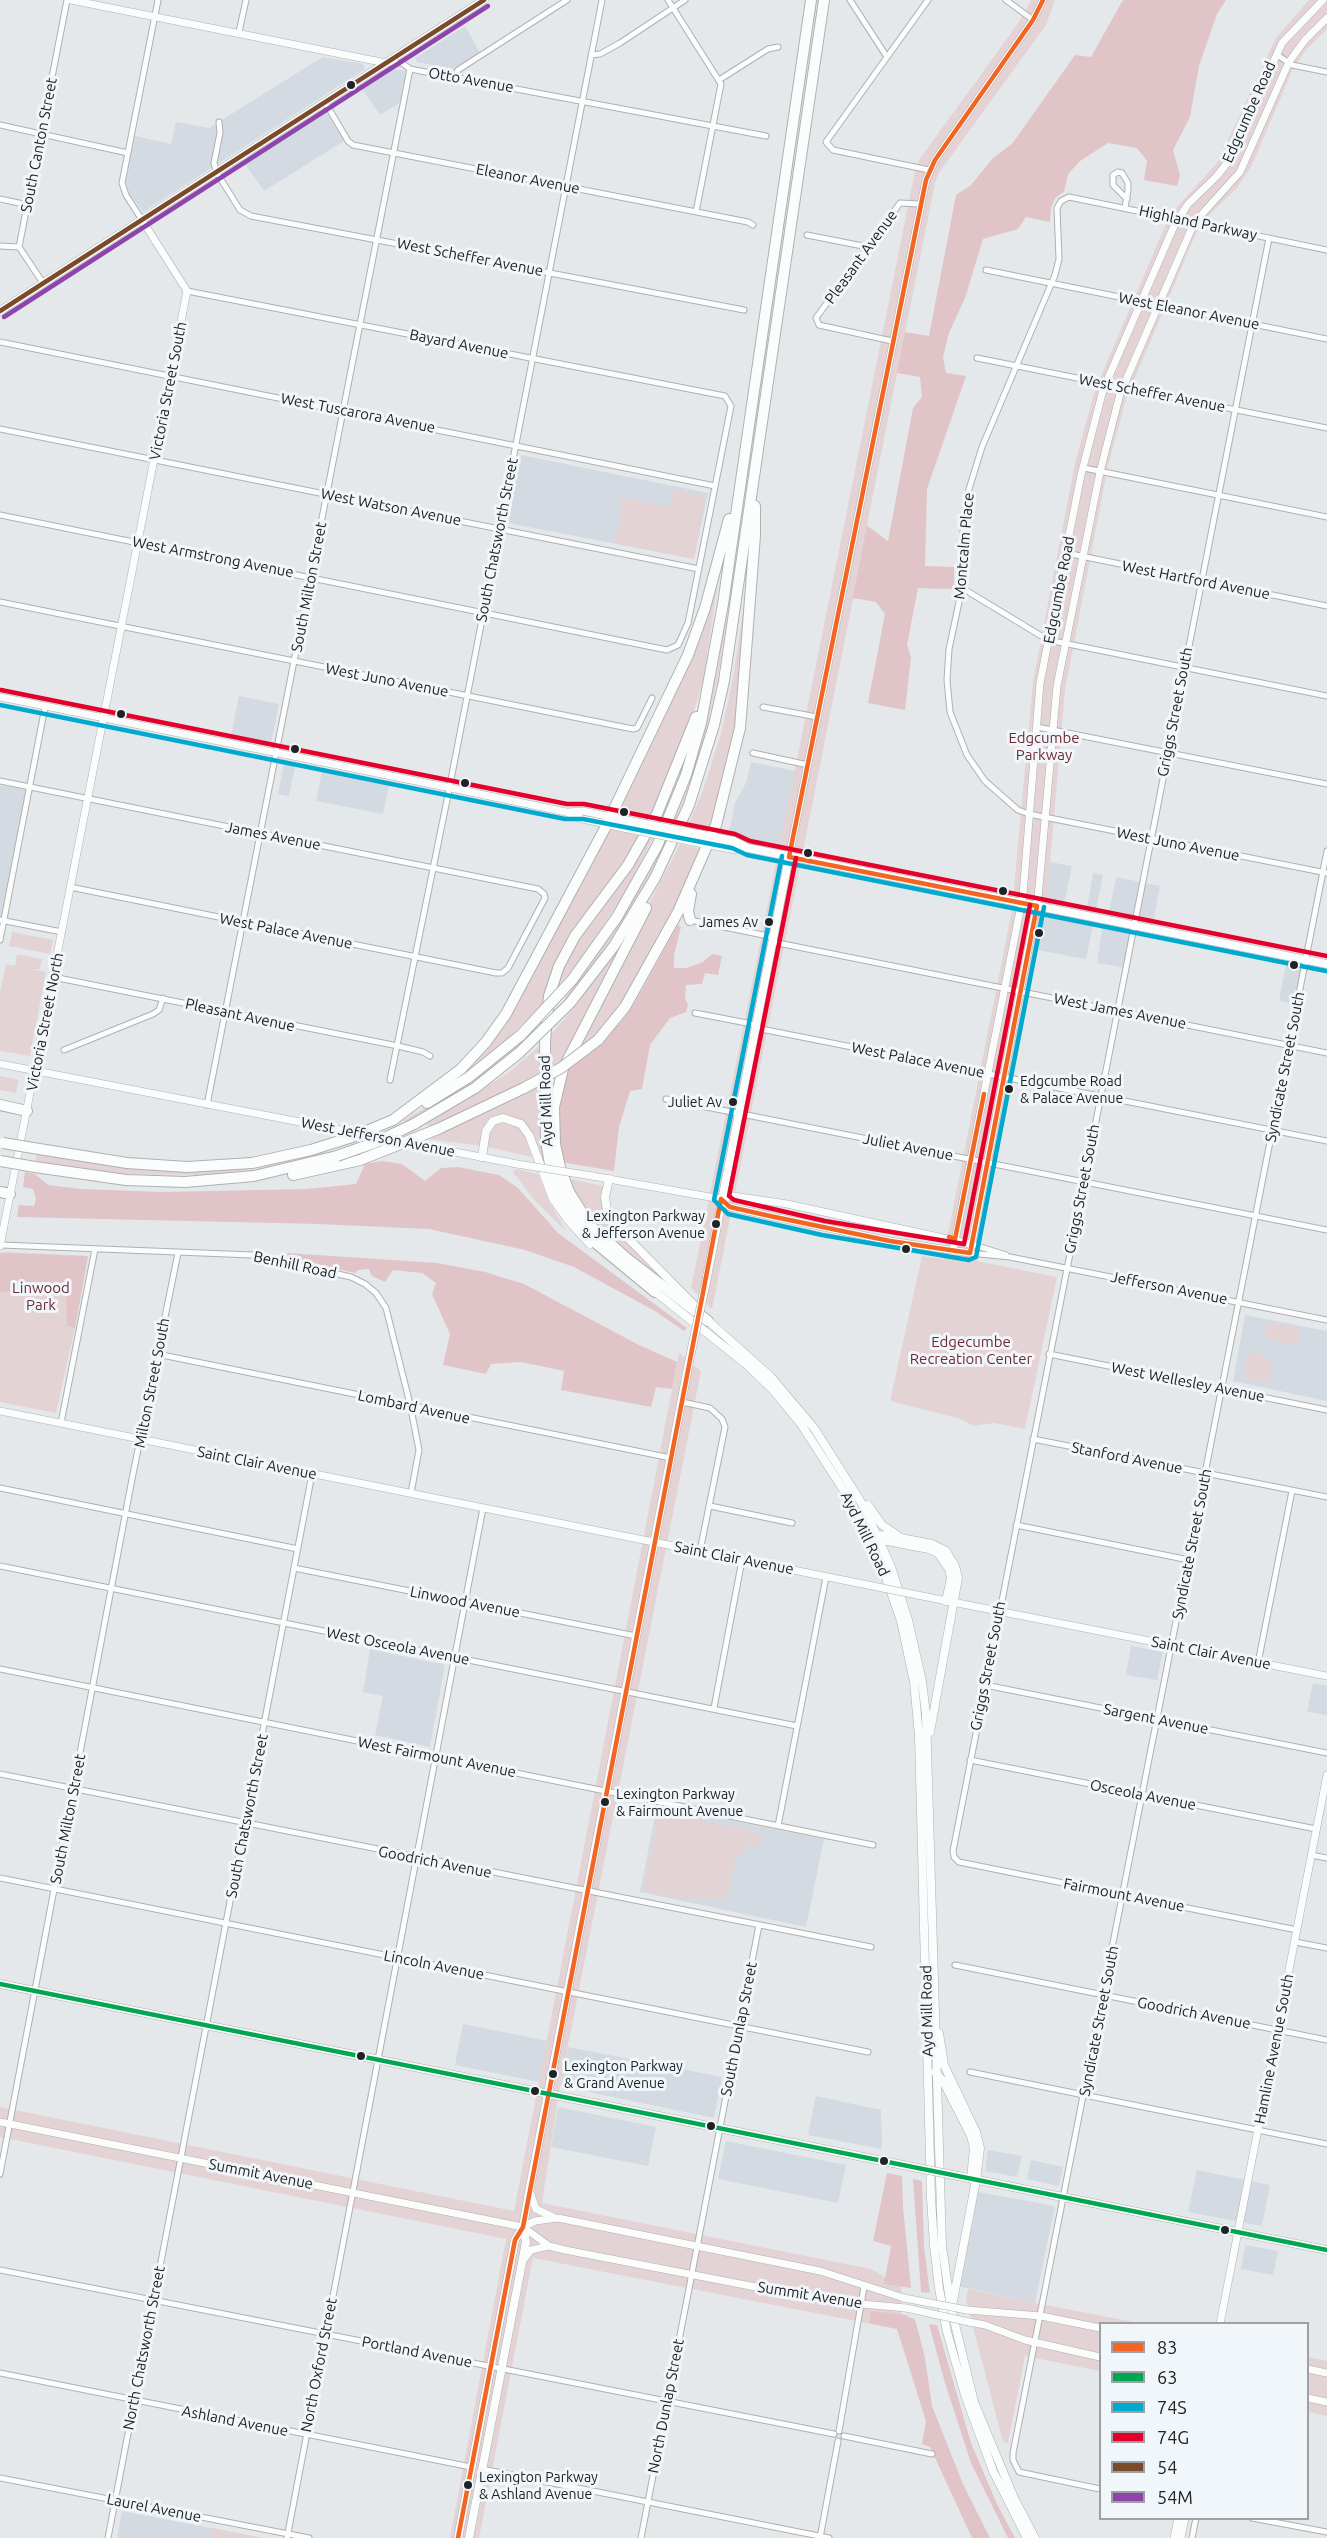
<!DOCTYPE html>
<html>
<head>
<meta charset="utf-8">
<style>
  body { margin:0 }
  #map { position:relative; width:1327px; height:2538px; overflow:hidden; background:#e5e8eb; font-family:Ubuntu,sans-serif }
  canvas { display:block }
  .legend { position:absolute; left:1099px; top:2322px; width:210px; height:198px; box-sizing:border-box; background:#f0f6fa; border:2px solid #9da1a4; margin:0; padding:8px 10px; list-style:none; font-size:18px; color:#202223 }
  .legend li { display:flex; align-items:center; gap:12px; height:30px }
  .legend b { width:30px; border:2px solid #9da1a4 }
</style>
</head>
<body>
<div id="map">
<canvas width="1327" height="2538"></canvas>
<ul class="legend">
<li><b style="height:8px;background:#f26522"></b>83</li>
<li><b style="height:8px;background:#00a651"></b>63</li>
<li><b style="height:8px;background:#00a9ce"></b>74S</li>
<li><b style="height:8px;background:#e4002b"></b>74G</li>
<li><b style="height:8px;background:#7a4b2a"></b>54</li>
<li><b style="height:8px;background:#8e44ad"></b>54M</li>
</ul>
</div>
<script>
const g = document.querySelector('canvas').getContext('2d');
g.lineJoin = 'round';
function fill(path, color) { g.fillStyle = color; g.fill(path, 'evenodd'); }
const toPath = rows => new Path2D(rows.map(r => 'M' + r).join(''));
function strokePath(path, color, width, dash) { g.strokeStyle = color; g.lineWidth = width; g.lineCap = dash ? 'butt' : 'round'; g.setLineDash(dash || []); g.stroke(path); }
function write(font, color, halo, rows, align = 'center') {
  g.font = font + ' Ubuntu,sans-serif'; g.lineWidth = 6; g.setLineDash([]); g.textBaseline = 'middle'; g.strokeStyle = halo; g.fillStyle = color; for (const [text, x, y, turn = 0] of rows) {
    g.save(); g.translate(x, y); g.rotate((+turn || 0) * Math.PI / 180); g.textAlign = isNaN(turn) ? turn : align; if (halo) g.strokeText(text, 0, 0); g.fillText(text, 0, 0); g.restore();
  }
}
const built = toPath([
  [465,26,480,53,454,69,417,62,415,58],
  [323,57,363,64,365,69,143,212,127,190,126,180,135,136,171,144,176,122,209,128],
  [391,69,406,71,401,102,380,115,361,88],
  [325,110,344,141,264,191,244,163],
  [521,455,708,493,694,559,508,523],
  [239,696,279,704,271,744,231,736],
  [751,762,796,771,779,854,727,845,735,803,746,783],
  [284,764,295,766,289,796,278,794],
  [322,771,389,785,383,814,316,801],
  [0,785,26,790,2,917,0,916],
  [1050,862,1072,866,1063,909,1086,914,1093,873,1103,875,1086,959,1037,950,1047,897],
  [1116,877,1160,886,1152,928,1134,925,1125,968,1097,963,1104,917,1108,917],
  [1288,955,1307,958,1297,1004,1279,1001],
  [1245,1315,1327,1331,1327,1401,1233,1381],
  [1131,1646,1163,1652,1157,1680,1126,1675],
  [370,1649,445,1665,430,1747,375,1735,383,1696,363,1692],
  [1313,1683,1327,1686,1327,1715,1307,1712],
  [657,1806,824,1839,806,1927,640,1892],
  [463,2024,548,2041,540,2082,455,2065],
  [568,2047,722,2077,714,2118,560,2086],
  [816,2096,881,2110,882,2149,808,2135],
  [558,2107,656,2127,648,2166,551,2147],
  [726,2141,846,2165,838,2203,718,2179],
  [988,2150,1022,2156,1017,2177,985,2171],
  [1031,2160,1063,2167,1059,2186,1027,2179],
  [1197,2170,1270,2185,1262,2226,1188,2212],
  [978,2192,1055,2206,1035,2303,958,2286],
  [1245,2245,1278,2251,1273,2275,1241,2269],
  [122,2511,263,2538,117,2538]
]);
const green = toPath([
  [815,0,817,0,719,671,705,736,689,786,674,824,672,824,687,786,702,736,717,671],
  [1031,0,1055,0,1046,25,938,174,935,183,867,525,919,566,954,567,954,589,914,588,853,599,712,1309,691,1288,914,176,919,160,1019,22],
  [1309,0,1327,0,1327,29,1307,49,1293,69,1251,167,1237,188,1208,216,1197,231,1126,399,1108,466,1065,690,1047,897,977,1261,1057,1277,1025,1429,994,1423,973,1426,961,1419,890,1401,922,1256,943,1259,1012,910,1033,682,1075,463,1095,390,1166,224,1175,209,1217,163,1276,38],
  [673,489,705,496,694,559,614,543,623,506,620,505,622,497,670,507],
  [716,581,718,581,703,682,684,743,651,819,618,813],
  [745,598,740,712,720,802,708,831,687,827,702,793,721,734,733,678],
  [609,829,641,836,578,928,546,1001,506,1040,466,1071],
  [647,837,653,838,625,892,583,956,551,995,559,970],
  [664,840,666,841,650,875,623,921,594,964,565,1000,565,996,621,920],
  [680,844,700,849,677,906,621,1005,598,1033,569,1057],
  [635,925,564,1061,546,1071,547,1039,577,1004],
  [12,932,53,940,50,954,9,946],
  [17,954,42,959,40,969,32,969,46,972,30,1056,0,1051,0,992,6,964,15,966],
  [526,1036,526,1040,505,1058,458,1093,419,1116,406,1122,402,1121,470,1081],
  [542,1044,542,1073,435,1127,425,1125,508,1073],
  [0,1076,19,1080,16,1093,0,1090],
  [542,1083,546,1159,538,1158,521,1122,506,1115,495,1115,487,1121,482,1130,482,1146,428,1139],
  [499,1121,519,1128,526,1138,532,1157,488,1147,490,1128],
  [322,1152,327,1153,269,1167,207,1175,126,1174,35,1161,37,1153,134,1168,207,1171,268,1165],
  [515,1169,538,1174,549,1202,567,1232,535,1201,513,1172],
  [566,1178,603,1186,604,1212,610,1224,682,1295,598,1230],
  [7,1252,88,1256,75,1328,56,1413,0,1402,0,1253],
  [1268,1322,1300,1328,1298,1342,1293,1344,1265,1338],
  [1248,1352,1261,1355,1269,1360,1272,1369,1270,1383,1243,1376],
  [679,1353,701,1371,560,2086,542,2203,871,2269,901,2286,901,2318,897,2329,533,2258,479,2538,450,2538,506,2239,0,2137,0,2107,514,2211],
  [659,1812,747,1830,745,1843,747,1832,763,1835,760,1847,745,1843,742,1855,735,1859,726,1901,697,1896,690,1900,643,1891],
  [968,2289,1035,2303,1139,2323,1100,2324,1100,2371,1025,2356,1008,2443,1003,2442,966,2300],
  [1308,2357,1327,2361,1327,2416,1308,2412],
  [213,2528,263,2538,211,2538]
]);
const forest = toPath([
  [1123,0,1226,0,1217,14,1199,66,1190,117,1173,150,1180,175,1177,186,1144,180,1147,161,1137,148,1108,143,1080,161,1068,174,1064,192,1056,197,1051,207,1050,222,1026,217,1018,229,983,239,965,298,949,333,943,357,946,373,966,376,927,489,925,566,954,567,954,589,918,588,907,645,911,657,905,710,868,703,885,614,876,602,853,598,867,526,888,541,913,408,922,397,920,377,897,373,905,332,929,336,956,195,971,185,993,158,1012,144,1075,55,1091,57],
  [678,925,681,927,674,955,674,968,687,968,703,962,712,954,722,956,718,975,705,973,702,984,686,985,685,998,688,1005,686,1012,670,1018,650,1045,642,1089,630,1091,619,1127,614,1171,561,1162,558,1115,567,1070,607,1037,621,1022,634,1004],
  [382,1161,402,1164,425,1181,441,1168,458,1167,499,1175,518,1188,558,1233,687,1328,684,1331,655,1311,574,1267,525,1250,429,1229,318,1224,17,1217,19,1205,34,1206,36,1199,33,1189,23,1187,25,1172,35,1174,48,1185,81,1189,162,1192,307,1189,356,1184,365,1164],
  [0,1253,88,1256,75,1328,67,1326,66,1292,63,1289,0,1292],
  [287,1253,437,1263,485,1272,524,1284,639,1345,677,1362,672,1389,656,1387,651,1407,561,1390,564,1371,521,1362,491,1364,486,1374,443,1365,450,1334,432,1294,436,1283,422,1273,393,1270,385,1282,372,1276,369,1269,358,1270,355,1273,288,1257],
  [887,2173,902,2176,903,2206,911,2288,884,2284,891,2246,873,2241],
  [913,2179,922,2181,924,2247,930,2293,921,2292],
  [871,2311,907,2315,908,2317,915,2319,925,2358,932,2406,963,2484,990,2538,972,2538,930,2447,922,2444,926,2421,897,2329,869,2323],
  [929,2324,937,2325,971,2443,997,2504,1015,2538,1008,2538,971,2463,945,2383]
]);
const minor = toPath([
  [668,0,721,84,696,212],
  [850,0,887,57],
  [928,0,826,142,833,150,929,170],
  [1006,0,1033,20],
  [239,32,246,0],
  [1276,54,1292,65,1327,72],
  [591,55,600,54,620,43,685,0],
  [388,63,402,63,410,69,766,136],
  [454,77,458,70,567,0],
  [719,80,768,49,778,47],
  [325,102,348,141,353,145,748,222,753,225],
  [219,122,220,133,214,163,217,173,240,210,251,216,744,310],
  [0,125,128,153],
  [0,199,28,205],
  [1125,208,1128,190,1128,183,1122,173,1118,172,1113,175,1113,185,1127,199],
  [142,220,126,195,122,183,158,0],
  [807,235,868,247],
  [1269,238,953,1851,954,1857,959,1862,1297,1930],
  [0,246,19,247],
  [1327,250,1069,197,1061,201,1057,208,1059,259,1055,275,982,447,969,489,963,531,962,588,949,649,947,680,950,712,967,755,985,781,1018,810,1029,814,1327,873],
  [986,270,1327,339],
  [43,283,19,247,67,0],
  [892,341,819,325,816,318,900,203,920,204],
  [0,342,715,486],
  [977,358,1327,428],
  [0,429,699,569],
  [1084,468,1327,517],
  [0,515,667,650,678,645,688,623,731,406,725,396,187,291],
  [1066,553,1327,606],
  [962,588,1048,640,1327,696],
  [0,602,633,729,637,728,652,698],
  [763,707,817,717],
  [1037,727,1327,784],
  [753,753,808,765],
  [0,781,538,889,544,894,545,898,508,968,502,973,496,973,70,887],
  [0,920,62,932],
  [690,920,773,937],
  [0,940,45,707],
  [773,942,1327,1053],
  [53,977,398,1046,423,1052,430,1056],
  [695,1013,757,1025],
  [756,1028,1327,1141],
  [64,1050,153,1014,159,1010,163,998],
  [390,1080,448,795,602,0],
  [666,1099,1327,1230],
  [207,1105,410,69],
  [971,1244,1006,1255],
  [1,1245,252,1255,351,1277,365,1284,376,1293,386,1308,410,1404,419,1450,411,1493],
  [970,1253,1010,1257,1327,1320],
  [157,1354,671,1458],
  [1049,1354,1327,1410],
  [682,1402,710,1408,722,1419,725,1427,700,1551],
  [61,1423,95,1249],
  [1033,1439,1327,1497],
  [0,1488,298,1549],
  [710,1506,792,1523],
  [1016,1525,1189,1560],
  [0,1566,797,1726],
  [294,1568,636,1636],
  [1258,1663,1292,1491],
  [0,1669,873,1845],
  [985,1685,1327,1753],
  [714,1708,742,1560],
  [970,1760,1316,1829],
  [0,1774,871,1947],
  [778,1826,826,1577],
  [1311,1855,1327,1858],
  [0,1878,868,2052],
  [1295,1942,1327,1948],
  [955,1965,1327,2040],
  [970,2072,1327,2144],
  [0,2174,132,1479,178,1253],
  [0,2270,834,2434],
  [0,2373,471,2467],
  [839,2431,864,2287],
  [844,2436,932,2454],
  [482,2469,829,2538],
  [0,2478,309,2538],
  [1100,2489,1019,2472,1013,2460,1013,2453,1327,851],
  [1252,2518,1327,2532],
  [108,2538,312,1474],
  [287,2538,483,1508],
  [641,2538,759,1925],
  [820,2538,838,2441],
  [1192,2538,1196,2518]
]);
const tertiary = toPath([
  [71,0,386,63],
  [0,697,456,789,566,812,582,819,607,824],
  [568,812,583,811,611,817],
  [789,857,926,180,935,160,1033,20,1043,0],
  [0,1064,517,1164],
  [592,1176,721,1199,733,1196,787,1204,971,1244],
  [721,1199,730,1207,770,1216,890,1241,970,1253,1038,898,1057,686,1100,472,1120,394,1194,223,1240,172,1289,62,1305,40,1327,18],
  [0,1246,187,291,142,220],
  [953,1251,1023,895,1040,683,1081,475,1103,390,1174,226,1188,204,1217,176,1228,162,1282,43,1323,0],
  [0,1411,848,1581],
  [917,1595,1327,1676],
  [0,2122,523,2227,549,2246,565,2250,828,2301,906,2308],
  [530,2192,536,2209,553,2217],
  [523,2227,535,2221,558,2218,820,2271,904,2298],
  [524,2259,531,2250,549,2246],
  [967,2310,1041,2316,1100,2328],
  [969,2322,985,2325,1025,2340,1100,2357],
  [1220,2324,1327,1775],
  [1308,2369,1327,2373],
  [1308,2398,1327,2402],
  [1174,2538,1178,2518],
  [1181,2538,1185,2518]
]);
const secondary = toPath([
  [0,311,484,0],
  [611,817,629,821],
  [607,824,626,828],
  [698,834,734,841,748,848,1327,964],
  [696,842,733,849,747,848],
  [482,1157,486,1131,493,1121,503,1118,521,1124,529,1135,553,1199,568,1220,590,1244],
  [609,1179,605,1197,607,1211,615,1225,698,1309],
  [707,1277,789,857],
  [653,1290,746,1364,772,1389,801,1424,850,1500,883,1569,901,1621,914,1682,919,1736,931,2197,934,2246,939,2288,947,2332,965,2395,993,2471,1027,2538],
  [705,1318,771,1377,814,1428,864,1507,891,1567,908,1620,922,1681,926,1715,942,2246,951,2308,974,2402,1014,2498,1035,2538],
  [868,1505,882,1525,897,1535],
  [874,1536,885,1535,932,1544,946,1551,955,1566,958,1578,930,1732],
  [877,1539,929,1549,938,1553,949,1569,951,1578,946,1601],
  [0,1984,888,2162],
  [939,2033,944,2065,976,2132,980,2148,976,2180,953,2301],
  [935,2072,943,2081,971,2136,974,2148,971,2179],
  [958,2176,1327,2250],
  [458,2538,515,2240,523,2227,529,2192,689,1362],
  [469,2538,526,2242,523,2227]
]);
const motorway = toPath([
  [646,908,563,1069,554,1107,555,1144,560,1167,569,1192,590,1225,625,1257,708,1321],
  [690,920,688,911,691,894],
  [572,980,617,917,657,846,686,775,701,723,723,604,811,0],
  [570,1003,614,946,655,878,689,805,714,725,724,681,824,0],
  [598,1040,625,1007,678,912,716,825,740,728,755,535,755,506],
  [427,1103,469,1077,521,1035],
  [0,1105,27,1111],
  [393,1120,461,1069,486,1042,506,1014,604,830,688,655,705,608,729,519],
  [414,1124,475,1088,519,1053],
  [438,1129,524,1088],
  [39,1149,127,1163,187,1167,252,1163,311,1150],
  [35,1167,126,1180,185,1182,254,1176,337,1156],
  [293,1175,360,1160],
  [0,1192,10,1194],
  [655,1292,592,1240,574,1218,560,1194,551,1170,546,1141,545,1041,549,996,559,966,575,936,628,865,657,814,696,717]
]);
const tertiaryBridge = toPath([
  [517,1164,592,1176],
  [848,1581,917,1595],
  [904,2298,967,2310],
  [906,2308,969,2322]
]);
const secondaryBridge = toPath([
  [629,821,698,834],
  [626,828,696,842],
  [689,1362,707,1277],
  [888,2162,958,2176]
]);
const motorwayBridge = toPath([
  [521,1035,572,980],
  [519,1053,570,1003],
  [524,1088,561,1068,598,1040],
  [3,1143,39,1149],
  [311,1150,352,1137,393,1120],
  [337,1156,374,1143,414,1124],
  [360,1160,438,1129],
  [0,1161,35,1167]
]);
const bus1 = toPath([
  [789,857,926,180,935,160,1033,20,1043,0],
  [721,1199,730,1207,770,1216,890,1241,970,1253,1037,906,789,857],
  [949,1237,955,1239,984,1094],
  [458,2538,515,2240,523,2227,721,1199]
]);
const bus2 = toPath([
  [0,1984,1327,2250]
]);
const bus3 = toPath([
  [0,705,565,819,583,819,732,848,747,855,1326,971],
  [782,856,714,1200,728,1214,822,1235,969,1260,976,1257,1044,907]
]);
const bus4 = toPath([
  [1,690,567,804,584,804,735,834,750,841,1327,956],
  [796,858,729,1196,734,1200,825,1221,964,1244,1030,905]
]);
const bus5 = toPath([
  [0,311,484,0]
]);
const bus6 = toPath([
  [4,317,488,6]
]);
const markers = [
  [351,85,5,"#202223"],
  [121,714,5,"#202223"],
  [295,749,5,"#202223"],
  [465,783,5,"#202223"],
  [624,812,5,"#202223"],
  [808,853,5,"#202223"],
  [1003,891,5,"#202223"],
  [769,922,5,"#202223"],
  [1039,933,5,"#202223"],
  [1294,965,5,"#202223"],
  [1009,1089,5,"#202223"],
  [733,1102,5,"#202223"],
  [716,1224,5,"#202223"],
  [906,1249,5,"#202223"],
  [605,1802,5,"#202223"],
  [361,2056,5,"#202223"],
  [553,2074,5,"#202223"],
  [535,2091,5,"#202223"],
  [711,2126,5,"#202223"],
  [884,2161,5,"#202223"],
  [1225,2230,5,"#202223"],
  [468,2485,5,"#202223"]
];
const busNames = [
  ["James Av",758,922,"right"],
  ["Edgcumbe Road",1020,1081],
  ["& Palace Avenue",1020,1098],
  ["Juliet Av",722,1102,"right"],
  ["Lexington Parkway",705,1216,"right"],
  ["& Jefferson Avenue",705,1233,"right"],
  ["Lexington Parkway",616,1794],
  ["& Fairmount Avenue",616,1811],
  ["Lexington Parkway",564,2066],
  ["& Grand Avenue",564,2083],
  ["Lexington Parkway",479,2477],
  ["& Ashland Avenue",479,2494]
];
const streetNames = [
  ["Otto Avenue",471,80,10],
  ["Edgcumbe Road",1249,112,-66],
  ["South Canton Street",39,145,-79],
  ["Eleanor Avenue",528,179,11],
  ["Highland Parkway",1198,223,12],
  ["West Scheffer Avenue",470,257,11],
  ["Pleasant Avenue",861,257,-54],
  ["West Eleanor Avenue",1189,311,11],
  ["Bayard Avenue",459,344,11],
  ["Victoria Street South",168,391,-79],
  ["West Scheffer Avenue",1152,393,11],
  ["West Tuscarora Avenue",358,413,11],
  ["West Watson Avenue",391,507,11],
  ["South Chatsworth Street",497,540,-79],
  ["Montcalm Place",964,546,-85],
  ["West Armstrong Avenue",213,557,11],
  ["West Hartford Avenue",1196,580,11],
  ["South Milton Street",309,587,-79],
  ["Edgcumbe Road",1059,590,-79],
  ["West Juno Avenue",387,680,11],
  ["Griggs Street South",1175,712,-79],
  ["James Avenue",273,836,11],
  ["West Juno Avenue",1178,844,11],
  ["West Palace Avenue",286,931,11],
  ["West James Avenue",1120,1011,11],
  ["Pleasant Avenue",240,1015,12],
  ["Victoria Street North",45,1022,-79],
  ["West Palace Avenue",918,1060,11],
  ["Syndicate Street South",1285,1067,-79],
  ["Ayd Mill Road",546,1101,-92],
  ["West Jefferson Avenue",378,1137,11],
  ["Juliet Avenue",908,1147,11],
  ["Griggs Street South",1082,1189,-79],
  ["Benhill Road",295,1265,12],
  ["Jefferson Avenue",1169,1288,11],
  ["West Wellesley Avenue",1188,1382,11],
  ["Milton Street South",152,1383,-79],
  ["Lombard Avenue",414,1407,12],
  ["Stanford Avenue",1127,1458,11],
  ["Saint Clair Avenue",257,1463,11],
  ["Ayd Mill Road",865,1534,64],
  ["Syndicate Street South",1192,1544,-79],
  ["Saint Clair Avenue",734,1558,11],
  ["Linwood Avenue",465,1602,11],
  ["West Osceola Avenue",398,1646,11],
  ["Saint Clair Avenue",1211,1653,11],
  ["Griggs Street South",988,1666,-79],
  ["Sargent Avenue",1156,1719,11],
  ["West Fairmount Avenue",437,1757,11],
  ["Osceola Avenue",1143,1795,11],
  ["South Chatsworth Street",247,1816,-79],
  ["South Milton Street",68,1819,-79],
  ["Goodrich Avenue",435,1862,11],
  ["Fairmount Avenue",1124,1895,11],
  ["Lincoln Avenue",434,1965,11],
  ["Ayd Mill Road",927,2011,-91],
  ["Goodrich Avenue",1194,2013,11],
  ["Syndicate Street South",1099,2021,-79],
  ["South Dunlap Street",739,2029,-79],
  ["Hamline Avenue South",1274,2049,-79],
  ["Summit Avenue",261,2174,11],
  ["Summit Avenue",810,2295,9],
  ["North Chatsworth Street",144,2348,-79],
  ["Portland Avenue",417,2352,11],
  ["North Oxford Street",319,2365,-79],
  ["North Dunlap Street",666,2406,-79],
  ["Ashland Avenue",235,2421,11],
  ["Laurel Avenue",154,2508,11]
];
const parkNames = [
  ["Edgcumbe",1044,738],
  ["Parkway",1044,755],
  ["Linwood",41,1288],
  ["Park",41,1305],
  ["Edgecumbe",971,1342],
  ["Recreation Center",971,1359]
];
fill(built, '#d4dae1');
fill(green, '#e4d3d4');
fill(forest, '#e1c4c7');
strokePath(minor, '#aeb0b2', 7);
strokePath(tertiary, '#aeb0b2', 8);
strokePath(secondary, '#aeb0b2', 9);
strokePath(motorway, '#aeb0b2', 12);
strokePath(minor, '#fbfcfc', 5);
strokePath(tertiary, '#fbfcfc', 7);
strokePath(secondary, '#fbfcfc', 8);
strokePath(motorway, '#fbfcfc', 10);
strokePath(tertiaryBridge, '#aeb0b2', 8, []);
strokePath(secondaryBridge, '#aeb0b2', 9, []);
strokePath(motorwayBridge, '#aeb0b2', 12, []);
strokePath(tertiaryBridge, '#fbfcfc', 7);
strokePath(secondaryBridge, '#fbfcfc', 8);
strokePath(motorwayBridge, '#fbfcfc', 10);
strokePath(bus1, '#f26522', 4.5);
strokePath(bus2, '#00a651', 4.5);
strokePath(bus3, '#00a9ce', 4.5);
strokePath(bus4, '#e4002b', 4.5);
strokePath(bus5, '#7a4b2a', 4.5);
strokePath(bus6, '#8e44ad', 4.5);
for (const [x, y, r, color] of markers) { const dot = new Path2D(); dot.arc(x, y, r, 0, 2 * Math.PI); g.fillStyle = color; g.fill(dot); strokePath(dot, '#f0f6fa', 2); }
write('14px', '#202223', '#f0f6fa', busNames, 'left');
write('15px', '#202223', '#f0f6fa', streetNames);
write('15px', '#6e2b34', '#f0f6fa', parkNames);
</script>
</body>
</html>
